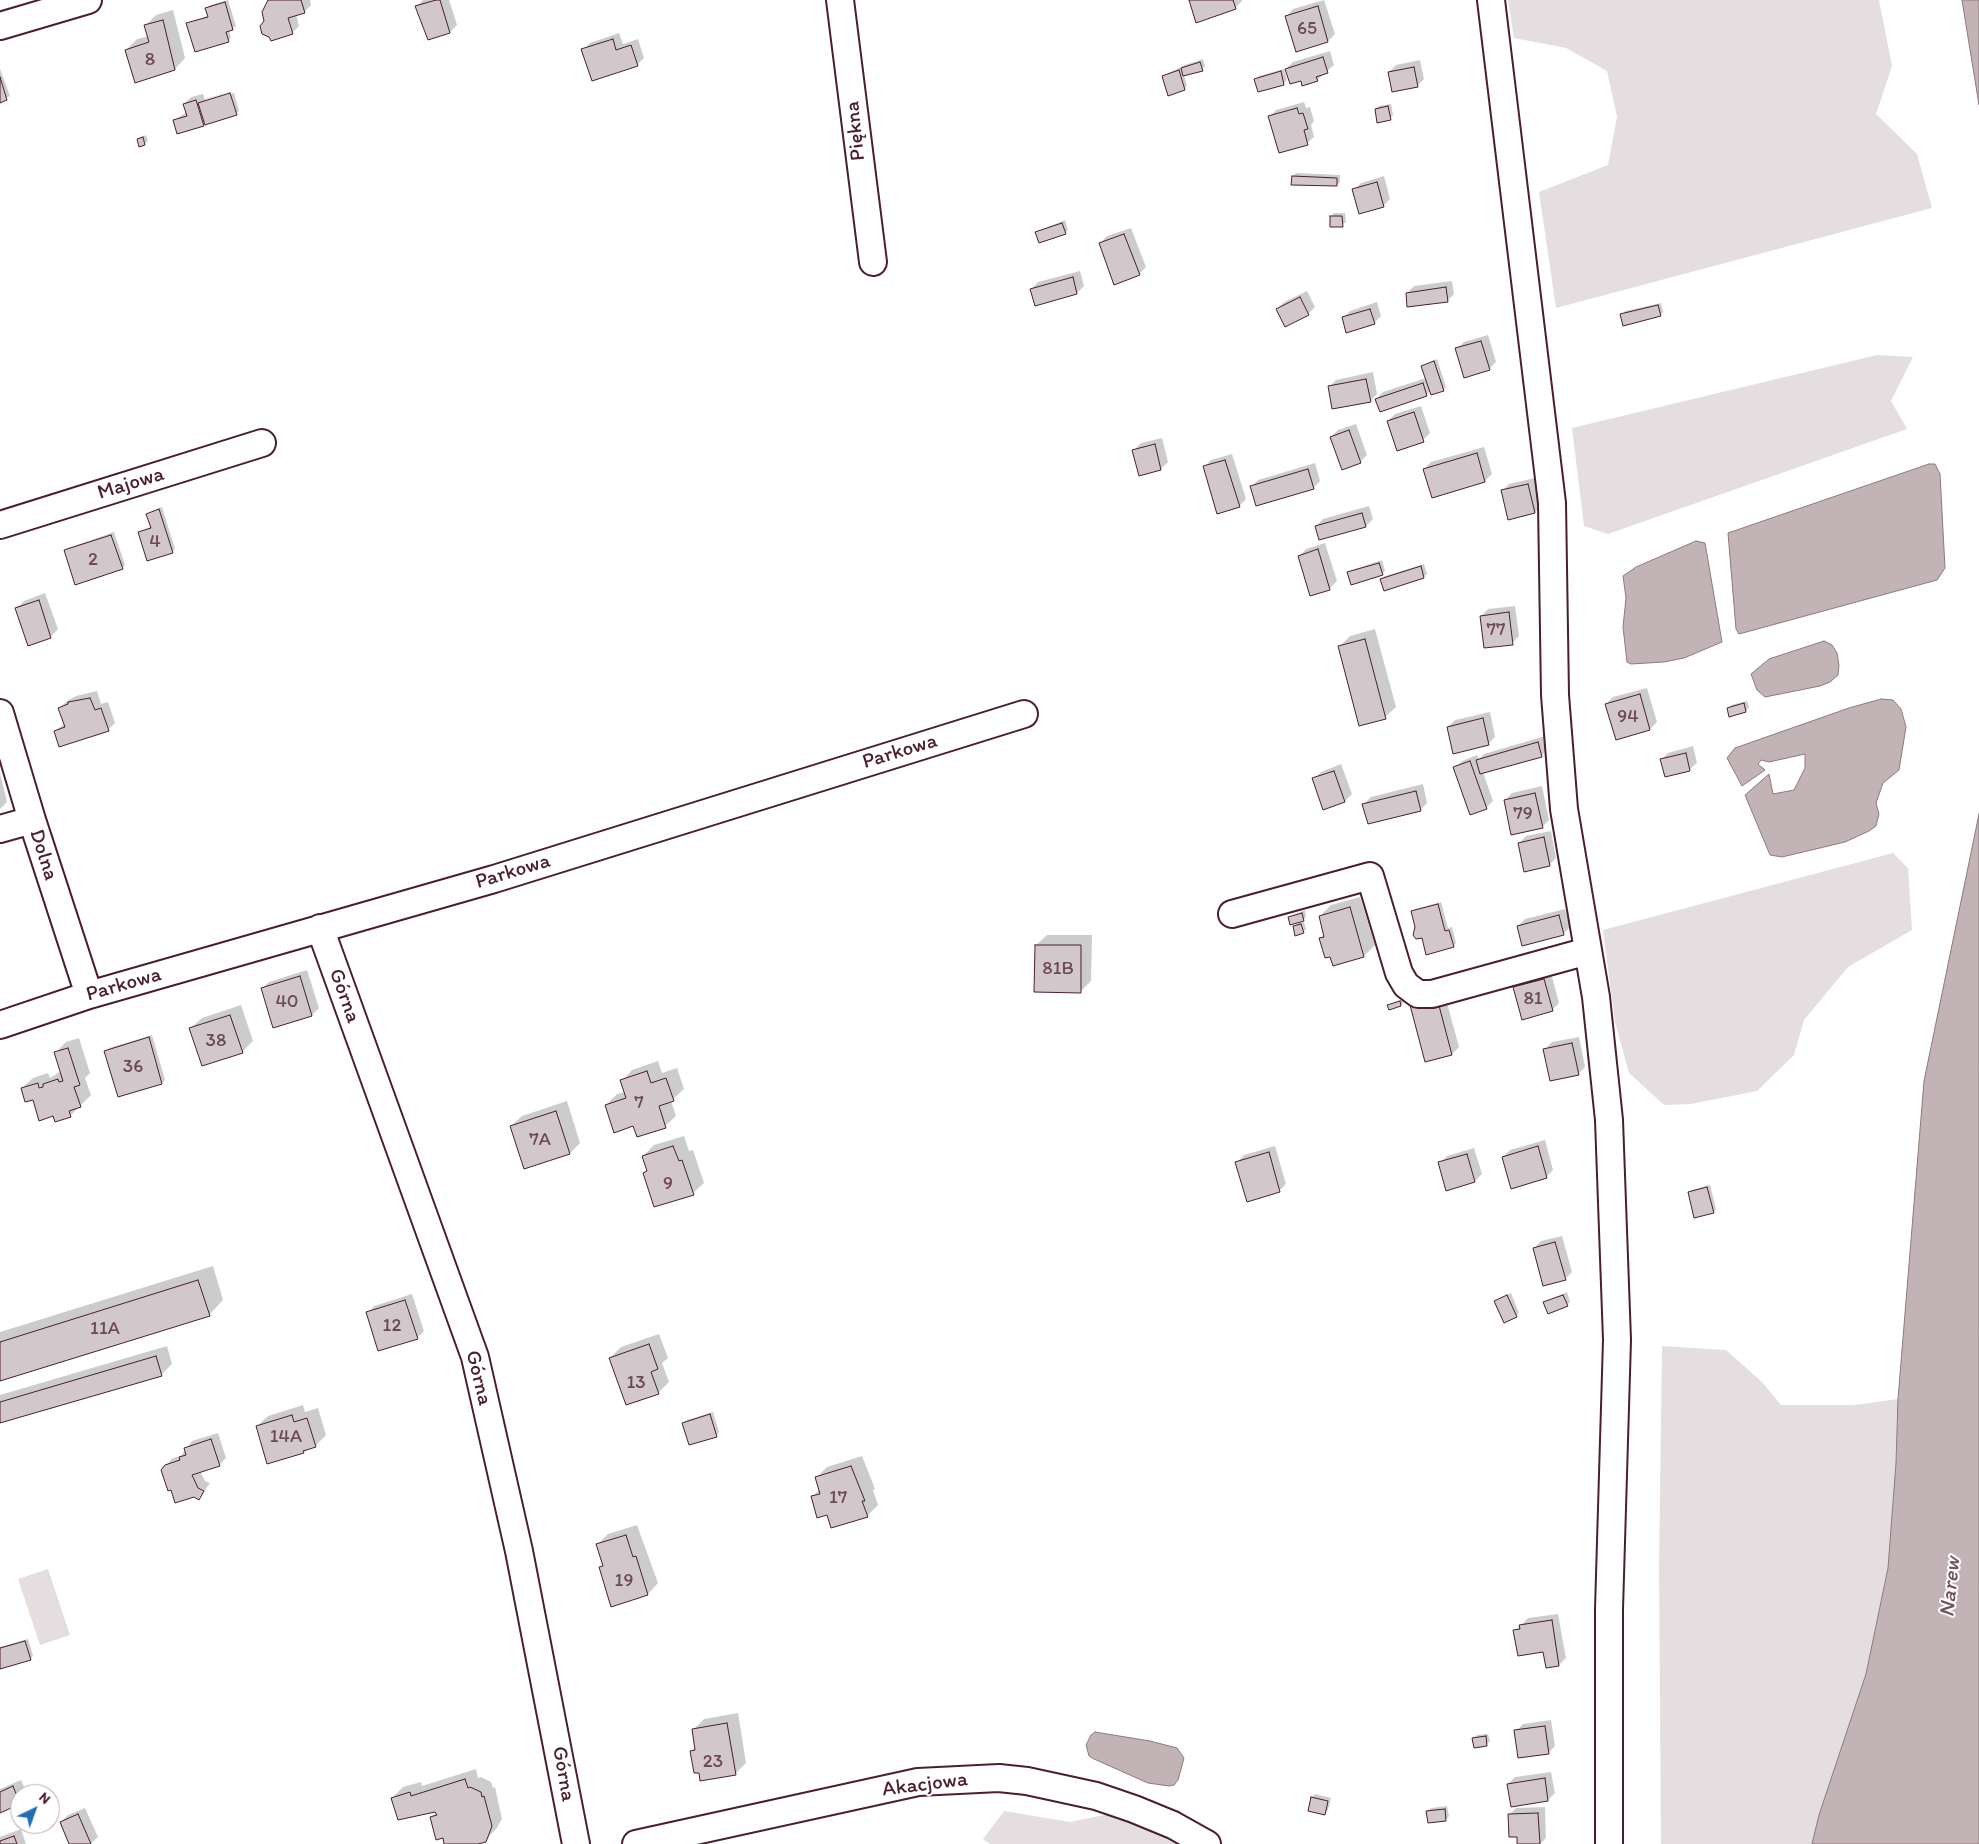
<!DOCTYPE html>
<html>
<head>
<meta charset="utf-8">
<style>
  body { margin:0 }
  #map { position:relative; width:1979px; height:1844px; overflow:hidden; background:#fff; font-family:Itim,sans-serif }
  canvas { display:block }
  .north { position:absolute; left:10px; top:1784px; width:50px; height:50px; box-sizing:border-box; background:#fff; border:1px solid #b7a5aa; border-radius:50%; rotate:42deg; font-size:14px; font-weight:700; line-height:20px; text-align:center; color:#4a1f2b }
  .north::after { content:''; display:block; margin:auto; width:18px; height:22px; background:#1f6fb2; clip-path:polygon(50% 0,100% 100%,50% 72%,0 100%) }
</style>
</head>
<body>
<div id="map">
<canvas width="1979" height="1844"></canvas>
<div class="north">N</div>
</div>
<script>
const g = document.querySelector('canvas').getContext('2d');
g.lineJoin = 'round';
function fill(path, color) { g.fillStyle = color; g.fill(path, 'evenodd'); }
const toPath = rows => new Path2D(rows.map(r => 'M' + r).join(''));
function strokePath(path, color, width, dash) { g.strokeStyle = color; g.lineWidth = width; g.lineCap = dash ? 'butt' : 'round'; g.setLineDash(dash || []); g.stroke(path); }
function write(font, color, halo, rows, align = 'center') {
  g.font = font + ' Itim,sans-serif'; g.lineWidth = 4; g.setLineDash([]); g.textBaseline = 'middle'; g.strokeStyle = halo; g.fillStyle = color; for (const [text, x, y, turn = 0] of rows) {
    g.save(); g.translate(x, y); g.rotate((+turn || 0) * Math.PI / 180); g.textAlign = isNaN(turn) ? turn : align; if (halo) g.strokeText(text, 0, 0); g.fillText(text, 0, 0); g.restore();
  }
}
const green = toPath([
  [1508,0,1879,0,1892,66,1876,114,1917,154,1932,208,1556,308,1539,192,1608,165,1617,117,1607,71,1566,48,1514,38],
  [1877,355,1913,357,1891,401,1907,429,1608,534,1584,526,1572,428],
  [1893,853,1908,868,1912,930,1848,967,1804,1020,1794,1055,1757,1091,1691,1104,1664,1105,1629,1073,1615,1022,1603,930],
  [1662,1346,1726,1350,1762,1382,1781,1405,1855,1405,1898,1399,1896,1463,1888,1568,1866,1674,1819,1815,1812,1844,1661,1844,1659,1568],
  [48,1569,70,1635,40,1645,18,1579],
  [1004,1811,1070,1822,1109,1814,1164,1832,1179,1844,990,1844,983,1839]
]);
const water = toPath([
  [1962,0,1979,0,1979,105,1962,0],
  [1929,464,1935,464,1940,474,1945,568,1937,580,1739,634,1736,629,1728,533,1929,464],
  [1696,541,1705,543,1722,642,1684,658,1664,662,1631,664,1627,662,1623,627,1626,598,1623,576,1636,567,1696,541],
  [1824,641,1832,645,1837,653,1839,665,1838,675,1830,682,1820,686,1765,697,1757,690,1751,674,1769,659,1824,641],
  [1881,699,1893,700,1901,709,1906,727,1899,770,1883,783,1876,803,1879,814,1876,826,1869,831,1845,842,1782,857,1770,855,1745,795,1769,774,1773,794,1794,790,1805,768,1805,754,1769,762,1761,760,1758,764,1765,770,1742,786,1727,758,1735,748,1849,708,1881,699],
  [1979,814,1979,1844,1812,1844,1819,1815,1866,1674,1888,1568,1896,1463,1898,1399,1924,1081,1979,814],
  [1095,1732,1150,1741,1177,1748,1184,1758,1178,1780,1174,1785,1169,1786,1148,1783,1094,1759,1089,1756,1086,1745,1091,1735,1095,1732]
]);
const shadow = toPath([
  [228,0,236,26,229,30,231,38,228,41,187,24,209,15,207,8,210,5],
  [270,0,310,0,311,5,304,12,296,14,299,26,292,33,266,21],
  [423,0,449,0,457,25,450,32,429,38,416,7],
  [1191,0,1242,0,1242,1,1235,8],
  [1324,0,1335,34,1328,41,1287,16,1293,9],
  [173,10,185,58,175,69,126,50,137,39,149,36,145,26,156,15],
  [619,33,623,44,638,39,644,58,637,65,583,50,590,43],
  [1330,51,1334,65,1317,80,1302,79,1286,69,1293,62],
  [1203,59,1205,66,1202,69,1184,75,1187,86,1184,89,1163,76,1185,65],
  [1420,60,1424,79,1417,86,1389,72,1396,65],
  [0,69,10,96,0,101],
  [1284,69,1287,80,1284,83,1259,91,1256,79,1259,76],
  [233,91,205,99,205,102,234,93,239,111,236,114,203,124,174,120,187,112,184,104,191,97,203,94,205,100],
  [1304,102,1306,108,1310,107,1314,121,1311,125,1314,137,1307,143,1269,117,1276,110],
  [1391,104,1393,115,1390,119,1376,109,1379,106],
  [146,135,148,141,144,144,138,140],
  [1296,173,1340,175,1340,182,1337,185,1293,176],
  [1384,176,1390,199,1383,206,1354,190,1361,183],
  [1334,213,1345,213,1346,222,1342,225,1331,216],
  [1065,220,1068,230,1065,233,1036,232],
  [1131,228,1146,267,1139,274,1100,243,1107,236],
  [1080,271,1084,286,1077,293,1035,304,1031,289,1038,282],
  [1452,281,1454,294,1447,301,1407,293,1414,286],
  [1307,291,1315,307,1308,314,1277,309,1284,302],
  [1377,302,1381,316,1374,323,1343,318,1350,311],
  [1661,303,1663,312,1660,315,1622,315,1625,311],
  [1488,335,1496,362,1489,369,1457,349,1464,342],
  [1437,359,1446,387,1443,390,1431,390,1427,394,1380,410,1376,399,1383,392,1426,378,1423,366],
  [1373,372,1377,394,1370,401,1329,387,1336,380],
  [1421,406,1430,433,1423,440,1388,421,1395,414],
  [1356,424,1367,455,1360,462,1331,437,1338,430],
  [1162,438,1168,462,1161,469,1134,450,1141,443],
  [1484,447,1492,474,1485,481,1424,469,1431,462],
  [1232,454,1246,499,1239,506,1204,467,1211,460],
  [1315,463,1320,481,1313,488,1251,487,1258,480],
  [1535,478,1542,505,1535,512,1502,491,1509,484],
  [1369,506,1373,519,1366,526,1320,539,1316,526,1323,519],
  [162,507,175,549,172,552,139,532,152,526,148,514],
  [114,532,125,565,122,568,65,551,68,548],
  [1325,543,1337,581,1330,588,1311,594,1299,556,1306,549],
  [1382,560,1385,571,1382,574,1349,573,1352,570],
  [1424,564,1427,574,1424,577,1381,579,1385,576],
  [45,593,58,629,51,636,29,644,17,608,24,601],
  [1515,606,1519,636,1512,643,1481,616,1488,609],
  [1375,629,1396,707,1385,717,1339,647,1350,636],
  [1647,688,1657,722,1650,729,1616,739,1606,704,1613,697],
  [97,691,101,704,108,702,115,723,108,730,55,731,65,723,60,708,67,701,76,696],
  [1747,701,1749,707,1746,711,1728,708,1731,705],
  [1490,712,1495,737,1488,744,1448,727,1455,720],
  [1545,736,1548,749,1541,756,1483,772,1493,801,1486,808,1455,768,1462,761,1477,755,1479,759,1484,754],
  [1693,746,1697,763,1690,769,1666,776,1661,760,1668,753],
  [1341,764,1352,794,1345,801,1314,779,1321,772],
  [0,773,7,802,0,809],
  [1423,784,1427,803,1420,810,1364,804,1371,797],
  [1542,786,1549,820,1542,827,1505,800,1512,793],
  [1551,831,1556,858,1549,865,1519,843,1526,836],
  [1360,897,1375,945,1364,956,1321,938,1325,934,1320,916,1331,905],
  [1441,902,1448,928,1452,927,1456,943,1453,946,1423,937,1418,938,1414,933,1416,927,1412,912,1415,909],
  [1565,909,1570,927,1563,934,1518,926,1525,919],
  [1305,910,1306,917,1300,923,1304,922,1306,929,1303,932,1294,927,1300,921,1289,917],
  [1047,935,1092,935,1091,981,1080,992,1036,945],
  [307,970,319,1008,312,1015,262,989,269,982],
  [1551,973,1559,1003,1552,1010,1515,988,1522,981],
  [1444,992,1459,1047,1452,1054,1426,1061,1411,1006],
  [1403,999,1404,1002,1401,1005,1389,1005],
  [241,1005,253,1041,242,1052,191,1028,202,1018],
  [152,1035,165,1080,162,1083,119,1096,106,1051,109,1048],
  [1579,1037,1585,1067,1578,1074,1545,1049,1552,1042],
  [79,1038,90,1073,85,1078,91,1095,70,1116,54,1115,22,1088,33,1078,48,1073,50,1078,61,1071,55,1053,66,1042],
  [658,1061,662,1073,677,1068,684,1089,671,1101,676,1116,665,1126,634,1125,606,1105,617,1094,625,1092,622,1081,632,1070],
  [567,1101,580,1143,570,1153,511,1126,522,1116],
  [684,1136,689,1151,693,1150,704,1183,693,1193,644,1173,648,1169,643,1156,654,1145],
  [1545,1140,1553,1170,1546,1177,1503,1157,1510,1150],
  [1275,1146,1286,1184,1279,1191,1237,1162,1244,1155],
  [1474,1148,1482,1174,1475,1181,1440,1163,1447,1156],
  [1710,1185,1716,1209,1713,1212,1689,1193,1692,1190],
  [1562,1236,1572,1272,1565,1279,1534,1248,1541,1241],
  [213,1266,223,1300,209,1315,0,1380,0,1332],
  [1567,1292,1570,1302,1567,1305,1545,1302],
  [1511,1293,1519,1313,1516,1316,1495,1301],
  [412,1294,424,1331,417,1338,368,1313,374,1306],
  [659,1334,668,1358,662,1363,669,1382,658,1393,610,1358,621,1347],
  [167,1346,172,1364,162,1374,0,1422,0,1395],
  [303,1405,305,1412,318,1408,326,1435,315,1446,304,1452,268,1463,257,1426,268,1416],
  [713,1412,719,1432,716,1436,683,1423,687,1420],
  [218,1433,226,1458,219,1465,200,1471,205,1481,210,1483,199,1499,166,1465,173,1458,181,1456,192,1441],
  [862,1456,875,1489,873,1490,878,1505,867,1516,827,1514,812,1497,820,1489,816,1478,827,1467],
  [637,1525,658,1583,648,1594,600,1568,604,1564,598,1544,608,1534],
  [1558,1614,1566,1658,1559,1665,1547,1667,1544,1650,1515,1631,1528,1618],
  [28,1639,33,1656,30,1659,0,1668,0,1647],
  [738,1713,746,1763,735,1774,691,1751,696,1747,693,1730,704,1719],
  [1551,1720,1555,1746,1548,1753,1516,1731,1523,1724],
  [1488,1734,1490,1741,1486,1745,1474,1738,1477,1735],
  [476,1769,478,1778,481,1777,491,1782,493,1788,495,1787,502,1819,496,1829,485,1840,474,1844,445,1844,443,1836,431,1818,438,1810,392,1798,403,1787,421,1782,422,1786],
  [1551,1772,1555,1793,1548,1800,1508,1784,1515,1777],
  [21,1780,27,1794,20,1794,20,1803,0,1812,0,1789],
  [1315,1794,1331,1798,1328,1810,1325,1813,1312,1797],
  [1447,1806,1449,1816,1446,1820,1427,1811,1431,1808],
  [1545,1807,1546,1838,1540,1844,1518,1844,1518,1836,1509,1815,1516,1808],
  [85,1808,98,1837,90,1844,71,1844,61,1822,68,1815],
  [21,1829,26,1844,0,1844,0,1837]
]);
const building = toPath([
  [268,0,301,0,305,13,288,18,293,34,271,41,269,37,262,34,260,26,264,21,262,12,268,0],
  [436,0,440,0,450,33,428,40,415,6,436,0],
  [1189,0,1233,0,1236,9,1196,23,1189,0],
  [225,2,233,30,226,32,229,42,195,52,186,23,208,17,205,8,225,2],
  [1318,6,1328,42,1296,52,1285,16,1318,6],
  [163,20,175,70,135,83,125,50,149,42,144,25,163,20],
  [613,39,616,50,631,45,638,66,592,81,581,49,613,39],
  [1323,57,1328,73,1316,77,1318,81,1302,86,1301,81,1290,84,1285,69,1323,57],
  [1200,62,1203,71,1183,76,1181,68,1200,62],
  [1414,67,1418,87,1392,92,1388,72,1414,67],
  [1179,70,1185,90,1168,96,1162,76,1179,70],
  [1281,71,1284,85,1258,92,1254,79,1281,71],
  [0,77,7,100,0,103,0,77],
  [230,93,237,115,205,125,198,103,230,93],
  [196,100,204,126,177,134,173,120,187,116,183,104,196,100],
  [1388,106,1391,120,1377,123,1375,109,1388,106],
  [1297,108,1299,114,1303,113,1308,129,1304,130,1308,145,1279,153,1268,116,1297,108],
  [143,137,145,145,139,147,137,139,143,137],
  [1292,176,1337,178,1337,186,1291,185,1292,176],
  [1377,182,1384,207,1359,214,1352,189,1377,182],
  [1330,216,1342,216,1343,227,1330,227,1330,216],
  [1062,223,1066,234,1039,243,1035,232,1062,223],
  [1124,234,1140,275,1114,285,1099,243,1124,234],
  [1073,277,1077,294,1035,306,1030,289,1073,277],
  [1446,287,1448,302,1407,307,1406,293,1446,287],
  [1300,297,1309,315,1285,327,1276,309,1300,297],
  [1658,305,1661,316,1623,326,1620,314,1658,305],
  [1370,309,1375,324,1346,333,1342,317,1370,309],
  [1481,341,1490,370,1464,378,1455,348,1481,341],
  [1434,361,1444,391,1431,395,1421,366,1434,361],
  [1366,379,1371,402,1332,409,1328,386,1366,379],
  [1423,383,1427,396,1380,412,1375,399,1423,383],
  [1414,412,1424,442,1397,451,1387,421,1414,412],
  [1349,430,1361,463,1342,470,1330,437,1349,430],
  [1155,444,1161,470,1139,476,1132,450,1155,444],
  [1477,453,1485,482,1432,498,1423,469,1477,453],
  [1225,460,1240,507,1217,514,1203,466,1225,460],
  [1308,469,1314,489,1256,506,1250,486,1308,469],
  [1528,484,1535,513,1508,520,1501,490,1528,484],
  [159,509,173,553,147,561,138,532,151,528,146,514,159,509],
  [1362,513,1366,527,1319,540,1315,526,1362,513],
  [111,535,123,569,75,585,64,550,111,535],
  [1318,549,1330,590,1310,596,1298,556,1318,549],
  [1379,563,1383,575,1351,585,1347,572,1379,563],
  [1421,566,1424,578,1384,591,1380,579,1421,566],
  [39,600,51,638,28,646,15,608,39,600],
  [1509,612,1513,645,1484,648,1480,616,1509,612],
  [1365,639,1386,719,1359,726,1338,646,1365,639],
  [1640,694,1650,730,1616,740,1605,704,1640,694],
  [90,698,95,710,101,708,109,731,59,747,54,731,65,727,58,708,68,704,68,702,90,698],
  [1744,703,1746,712,1729,717,1727,708,1744,703],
  [1483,718,1489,745,1453,754,1447,727,1483,718],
  [1538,742,1542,757,1480,774,1476,760,1538,742],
  [1686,753,1690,771,1665,777,1660,759,1686,753],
  [1470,761,1487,809,1470,815,1453,767,1470,761],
  [1334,771,1345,802,1323,810,1312,778,1334,771],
  [1416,791,1421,811,1368,824,1362,804,1416,791],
  [1535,793,1543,828,1511,835,1504,800,1535,793],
  [1544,837,1550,866,1524,872,1518,843,1544,837],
  [1438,904,1445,931,1449,930,1454,947,1426,955,1422,938,1416,939,1413,935,1415,927,1411,911,1438,904],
  [1350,907,1364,957,1333,966,1330,957,1325,958,1319,938,1324,937,1319,916,1350,907],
  [1302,913,1304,921,1290,925,1288,917,1302,913],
  [1559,915,1564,935,1522,946,1517,926,1559,915],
  [1301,924,1304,933,1295,936,1293,926,1301,924],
  [1035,945,1081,945,1081,993,1034,992,1035,945],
  [300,976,312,1016,273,1028,261,988,300,976],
  [1544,979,1553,1011,1522,1020,1513,987,1544,979],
  [1437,998,1452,1055,1425,1062,1410,1005,1437,998],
  [1400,1001,1401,1006,1389,1010,1387,1005,1400,1001],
  [230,1015,243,1053,202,1066,189,1028,230,1015],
  [149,1037,162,1084,118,1097,104,1051,149,1037],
  [1572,1043,1579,1075,1550,1081,1543,1049,1572,1043],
  [68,1048,80,1085,74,1087,81,1107,69,1111,71,1117,55,1122,53,1116,39,1121,33,1100,25,1102,21,1088,38,1083,39,1088,43,1087,43,1084,58,1079,59,1082,63,1081,54,1052,68,1048],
  [647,1071,651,1083,666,1078,674,1101,659,1106,666,1128,637,1137,633,1126,614,1133,605,1105,626,1098,620,1080,647,1071],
  [556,1111,570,1154,524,1169,510,1126,556,1111],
  [673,1146,679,1161,682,1160,694,1195,654,1207,643,1173,647,1171,642,1156,673,1146],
  [1538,1146,1547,1178,1511,1189,1502,1157,1538,1146],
  [1269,1152,1280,1192,1247,1202,1235,1162,1269,1152],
  [1467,1154,1475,1182,1446,1191,1438,1162,1467,1154],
  [1707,1187,1714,1213,1694,1218,1688,1192,1707,1187],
  [1555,1242,1566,1280,1543,1286,1533,1248,1555,1242],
  [198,1280,210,1316,0,1381,0,1342,198,1280],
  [1507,1295,1517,1317,1504,1323,1494,1301,1507,1295],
  [1563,1295,1568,1306,1548,1314,1543,1302,1563,1295],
  [405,1300,418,1339,378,1351,366,1312,405,1300],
  [649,1344,658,1369,651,1372,659,1394,626,1405,609,1358,649,1344],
  [156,1356,162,1376,0,1423,0,1402,156,1356],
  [710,1414,717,1437,689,1445,682,1423,710,1414],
  [292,1415,294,1422,307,1418,316,1447,303,1451,304,1453,267,1464,256,1426,292,1415],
  [211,1439,220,1466,192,1475,198,1488,204,1491,199,1500,194,1497,175,1503,171,1490,168,1491,161,1470,165,1465,180,1460,179,1457,186,1455,184,1448,211,1439],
  [851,1466,865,1501,862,1501,868,1517,831,1528,827,1515,817,1518,811,1496,820,1494,815,1477,851,1466],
  [626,1535,633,1557,636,1556,648,1595,611,1607,599,1567,603,1566,596,1544,626,1535],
  [1552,1620,1559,1666,1546,1668,1543,1652,1518,1656,1513,1630,1520,1629,1519,1625,1552,1620],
  [25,1641,31,1660,0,1669,0,1648,25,1641],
  [727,1723,736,1775,700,1781,699,1773,694,1773,690,1751,695,1750,692,1729,727,1723],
  [1545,1726,1549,1754,1518,1758,1514,1730,1545,1726],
  [1486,1736,1487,1746,1474,1748,1472,1738,1486,1736],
  [1545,1778,1548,1801,1511,1807,1507,1784,1545,1778],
  [465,1779,468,1788,470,1787,481,1792,482,1797,484,1796,492,1826,486,1842,478,1844,444,1844,443,1838,436,1840,430,1817,437,1815,435,1812,398,1820,391,1798,410,1792,411,1796,465,1779],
  [13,1786,20,1804,0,1813,0,1792,13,1786],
  [1311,1797,1328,1801,1325,1815,1308,1811,1311,1797],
  [1445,1809,1446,1821,1428,1823,1426,1811,1445,1809],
  [1538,1813,1540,1844,1517,1844,1517,1837,1509,1837,1508,1814,1538,1813],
  [78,1814,91,1844,69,1844,60,1822,78,1814],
  [14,1836,17,1844,0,1844,0,1841,14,1836]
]);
const minor = toPath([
  [840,0,873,262],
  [1491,0,1552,503,1555,695,1564,809,1596,997,1609,1120,1617,1340,1609,1609,1609,1844],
  [0,26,88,0],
  [0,525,262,443],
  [0,713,32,820,89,995],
  [0,829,32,820],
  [1232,914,1370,876,1399,973,1406,985,1418,994,1432,994,1588,951],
  [320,928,475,1357,519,1551,576,1844],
  [0,1025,89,995,494,879,1024,714],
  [636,1844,918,1782,999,1778,1027,1781,1096,1796,1134,1809,1173,1825,1207,1844]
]);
const numberNames = [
  ["65",1307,29],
  ["8",150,60],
  ["4",155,542],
  ["2",93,560],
  ["77",1496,630],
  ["94",1628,717],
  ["79",1523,814],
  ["81B",1058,969],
  ["81",1533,999],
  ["40",287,1002],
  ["38",216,1041],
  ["36",133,1067],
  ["7",639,1103],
  ["7A",540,1140],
  ["9",668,1184],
  ["12",392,1326],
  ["11A",105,1329],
  ["13",636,1383],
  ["14A",286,1437],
  ["17",838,1498],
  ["19",624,1581],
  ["23",713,1762]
];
const streetNames = [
  ["Piękna",856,131,-96],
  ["Majowa",131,484,-17],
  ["Parkowa",900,752,-17],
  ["Dolna",43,855,72],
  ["Parkowa",513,872,-17],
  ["Parkowa",124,985,-16],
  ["Górna",344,996,70],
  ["Górna",478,1378,76],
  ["Górna",563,1774,80],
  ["Akacjowa",925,1785,-7]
];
const waterNames = [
  ["Narew",1951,1587,-84]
];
fill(green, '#e5dee0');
fill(water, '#c1b3b6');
strokePath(water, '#91787e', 1);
fill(shadow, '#0003');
fill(building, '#d2c7cb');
strokePath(building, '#4a1f2b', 1);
strokePath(minor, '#4a1f2b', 30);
strokePath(minor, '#fff', 26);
write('19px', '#6c4953', null, numberNames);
write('21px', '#4a1f2b', '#fff', streetNames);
write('italic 22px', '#74535c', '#fff', waterNames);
</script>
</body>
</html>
